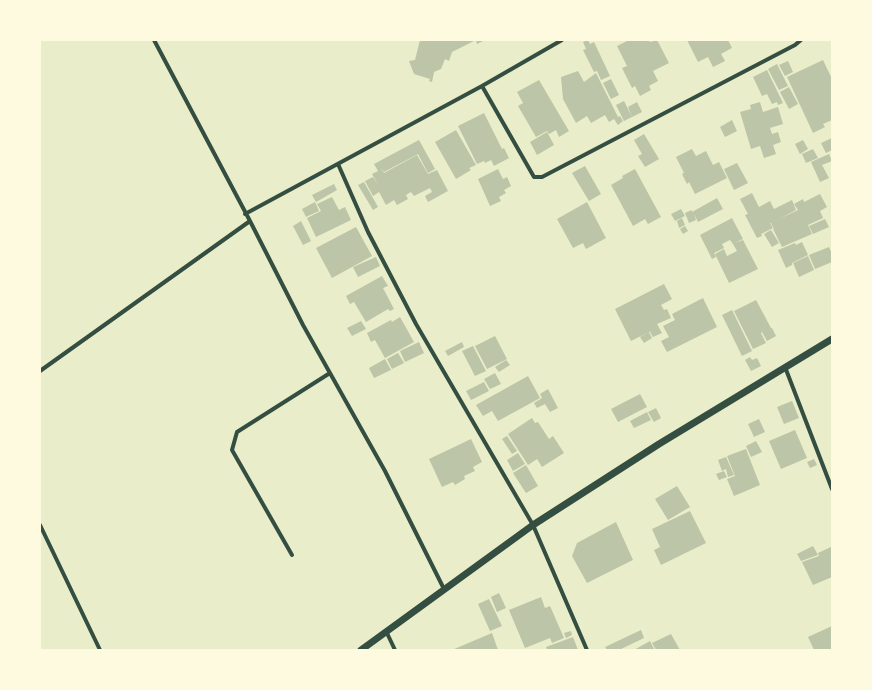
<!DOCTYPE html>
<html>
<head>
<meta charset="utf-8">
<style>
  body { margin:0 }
  #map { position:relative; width:872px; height:690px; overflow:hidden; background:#e9edc9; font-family:"Sofia Sans Condensed",sans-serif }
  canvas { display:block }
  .frame { position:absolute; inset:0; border:41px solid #fefae0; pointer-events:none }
</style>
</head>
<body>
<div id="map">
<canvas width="872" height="690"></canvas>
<div class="frame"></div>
</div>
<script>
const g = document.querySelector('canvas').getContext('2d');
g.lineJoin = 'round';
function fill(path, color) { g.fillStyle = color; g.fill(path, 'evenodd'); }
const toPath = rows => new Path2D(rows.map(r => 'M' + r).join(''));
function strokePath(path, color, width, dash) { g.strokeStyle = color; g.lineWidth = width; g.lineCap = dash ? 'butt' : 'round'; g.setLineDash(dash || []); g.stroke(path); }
const building = toPath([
  [420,40,485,40,477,44,476,40,452,52,449,61,445,59,441,69,434,72,432,82,429,81,430,79,414,74,409,61,415,60],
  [588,40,590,44,594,42,610,76,601,80,597,71,594,72,583,50,586,49,583,42],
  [629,40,648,40,650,42,657,40,669,63,653,71,658,81,649,86,651,90,640,96,635,86,632,88,622,68,627,66,617,46],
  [687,40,728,40,732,48,721,54,725,61,713,67,708,57,698,62],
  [823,60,832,79,832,120,823,124,825,127,813,133,787,77],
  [788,61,793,72,785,76,779,65],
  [777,64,788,86,779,90,768,69],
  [767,70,783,103,778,105,777,102,772,104,767,94,762,96,753,77],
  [578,71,584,82,596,73,618,117,620,116,623,121,618,125,614,119,609,122,605,115,591,123,587,116,576,123,563,99,561,77],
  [611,79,619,95,611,99,603,83],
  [539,80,569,131,559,137,556,130,549,134,547,131,536,137,518,106,523,103,517,92],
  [789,87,798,104,789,109,780,92],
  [624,101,632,117,624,121,616,105],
  [637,102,642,112,632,117,628,107],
  [760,102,763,112,778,107,783,124,770,128,772,134,778,132,781,142,773,145,776,154,764,158,760,146,751,149,740,112,751,109,750,105],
  [484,113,502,149,504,148,509,158,494,166,491,160,485,163,484,161,477,164,458,126],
  [732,120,737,131,725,137,720,127],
  [456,130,476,165,469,168,471,170,456,179,435,142],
  [547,132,554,145,537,155,530,142],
  [644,134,659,159,645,167,638,156,642,154,634,140],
  [832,138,832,150,826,153,821,143],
  [419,140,435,169,428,173,418,154,384,172,381,168,384,173,417,155,428,174,437,170,448,191,428,202,425,196,432,192,430,188,414,196,411,192,406,195,408,199,397,205,394,200,386,205,379,192,373,196,365,181,373,177,378,185,372,174,378,171,374,164],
  [803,140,808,149,800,154,795,144],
  [692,149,696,156,706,151,713,165,719,162,727,178,695,194,689,182,687,184,682,174,684,173,676,157],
  [813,149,818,158,806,163,802,154],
  [829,154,832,161,822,165,829,178,820,182,811,162],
  [737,163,748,183,734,190,724,169],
  [585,166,601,194,589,201,572,173],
  [498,169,503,179,507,177,511,186,504,190,506,193,499,197,501,201,490,206,478,179],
  [635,169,661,217,648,224,645,219,633,226,611,185,623,178,622,176],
  [364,182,378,207,373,210,358,185],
  [334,184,337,190,316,202,312,195],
  [752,193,759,207,770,201,774,209,792,200,796,210,779,219,798,210,794,204,803,199,804,202,820,194,827,207,820,211,823,218,808,225,812,234,782,247,773,229,774,229,771,223,770,223,773,228,761,234,762,236,757,238,745,215,748,214,740,199],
  [332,197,339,210,345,207,351,220,316,237,307,218,321,211,317,204],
  [717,198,723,209,698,222,694,214,696,220,689,223,685,213,692,210,692,212],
  [315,202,319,211,306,217,302,209],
  [587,202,606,238,586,249,583,243,573,248,557,219],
  [681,209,685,216,675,221,671,214],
  [682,218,685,225,679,228,677,221],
  [732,218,743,239,735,243,743,240,758,269,729,283,715,254,724,249,727,256,737,251,733,244,730,240,722,244,724,248,714,253,716,257,712,259,700,235],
  [825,219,829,227,813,234,809,226],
  [301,221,311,241,303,245,293,226],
  [685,226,688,231,683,234,680,229],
  [356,227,372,256,332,278,316,248],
  [771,230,779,243,772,247,764,234],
  [802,242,808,255,792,263,792,265,786,268,778,250,795,243,796,245],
  [829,247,832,254,832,262,815,269,809,255],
  [808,256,814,270,799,277,793,263],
  [376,257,380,266,358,277,353,267],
  [382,276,388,286,383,288,394,309,390,311,388,309,366,322,354,302,350,304,346,296],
  [664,284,672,299,661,305,664,310,667,309,671,318,657,324,662,333,653,337,650,332,651,331,631,341,615,309],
  [703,298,717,327,667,352,661,341,669,337,663,326,675,320,672,314],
  [756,300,771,328,772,328,776,336,767,341,762,332,761,333,766,343,753,349,734,311],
  [732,310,752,351,742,356,722,315],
  [400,317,414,342,385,358,375,340,371,342,367,333,391,320,392,322],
  [361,321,366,329,352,336,347,328],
  [649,332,652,338,644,343,640,337],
  [495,336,507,359,487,369,475,346],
  [419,342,424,353,405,362,400,351],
  [462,342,464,347,448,356,445,351],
  [473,346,486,371,475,376,462,351],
  [398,353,404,363,392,369,387,359],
  [750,357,752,360,757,358,761,366,751,371,745,360],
  [385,359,391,370,374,378,369,368],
  [506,360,510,365,499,372,495,367],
  [495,373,501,384,490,389,484,379],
  [528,376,540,398,498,421,492,411,483,416,476,405],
  [484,382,489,391,471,400,466,391],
  [548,389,558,408,550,412,545,404,537,408,534,403,542,398,540,394],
  [640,394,647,407,618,422,611,409],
  [792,401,799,418,784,424,777,407],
  [656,408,661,418,654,422,648,412],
  [647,412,651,420,634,428,630,421],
  [532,418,535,423,538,422,549,439,553,436,564,453,542,467,537,459,528,465,508,434],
  [759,419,765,432,754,437,748,424],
  [795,430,807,458,781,469,769,441],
  [507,436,517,451,512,454,502,439],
  [471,439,482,462,473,467,475,471,464,476,465,479,455,485,453,482,442,487,429,459],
  [756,441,762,452,751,457,746,446],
  [746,449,760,485,734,496,727,479,735,476,727,456],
  [518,453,525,464,513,471,507,460],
  [726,457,734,475,728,477,726,469,722,471,718,460],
  [814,459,817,465,810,468,807,462],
  [526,465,538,486,526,493,513,473],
  [724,471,727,477,719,480,716,474],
  [677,486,690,507,668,520,655,499],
  [690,511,706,543,661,565,654,550,660,547,652,529],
  [616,522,633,560,587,583,572,556,577,543],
  [813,546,818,555,801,561,797,554],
  [831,547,832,577,813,585,802,562,819,556,818,553],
  [499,593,506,608,497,612,491,597],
  [541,597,545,608,550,606,564,638,552,643,550,638,525,648,509,610],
  [489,599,502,626,490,631,478,604],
  [832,626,832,650,814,650,808,637],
  [641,630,644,638,619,650,607,650,605,647],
  [571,631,572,635,566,638,564,633],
  [492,633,498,650,452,650],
  [671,634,680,650,656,650,652,643],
  [573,637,578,650,547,650,546,647],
  [650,641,654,649,634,650]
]);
const minor = toPath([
  [154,40,250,221,303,325,385,471,444,589],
  [482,86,534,177,542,177,795,45,801,40],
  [338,164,368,232,416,324,533,525,587,650],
  [245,214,482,86,562,40],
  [785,367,832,489],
  [40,371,250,221],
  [40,525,100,650],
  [292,555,232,450,237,432,330,373],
  [386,631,395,650]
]);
const tertiary = toPath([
  [361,650,533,525,659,444,832,339]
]);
fill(building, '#bcc5a7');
strokePath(minor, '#344e41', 4);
strokePath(tertiary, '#344e41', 7);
</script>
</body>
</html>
